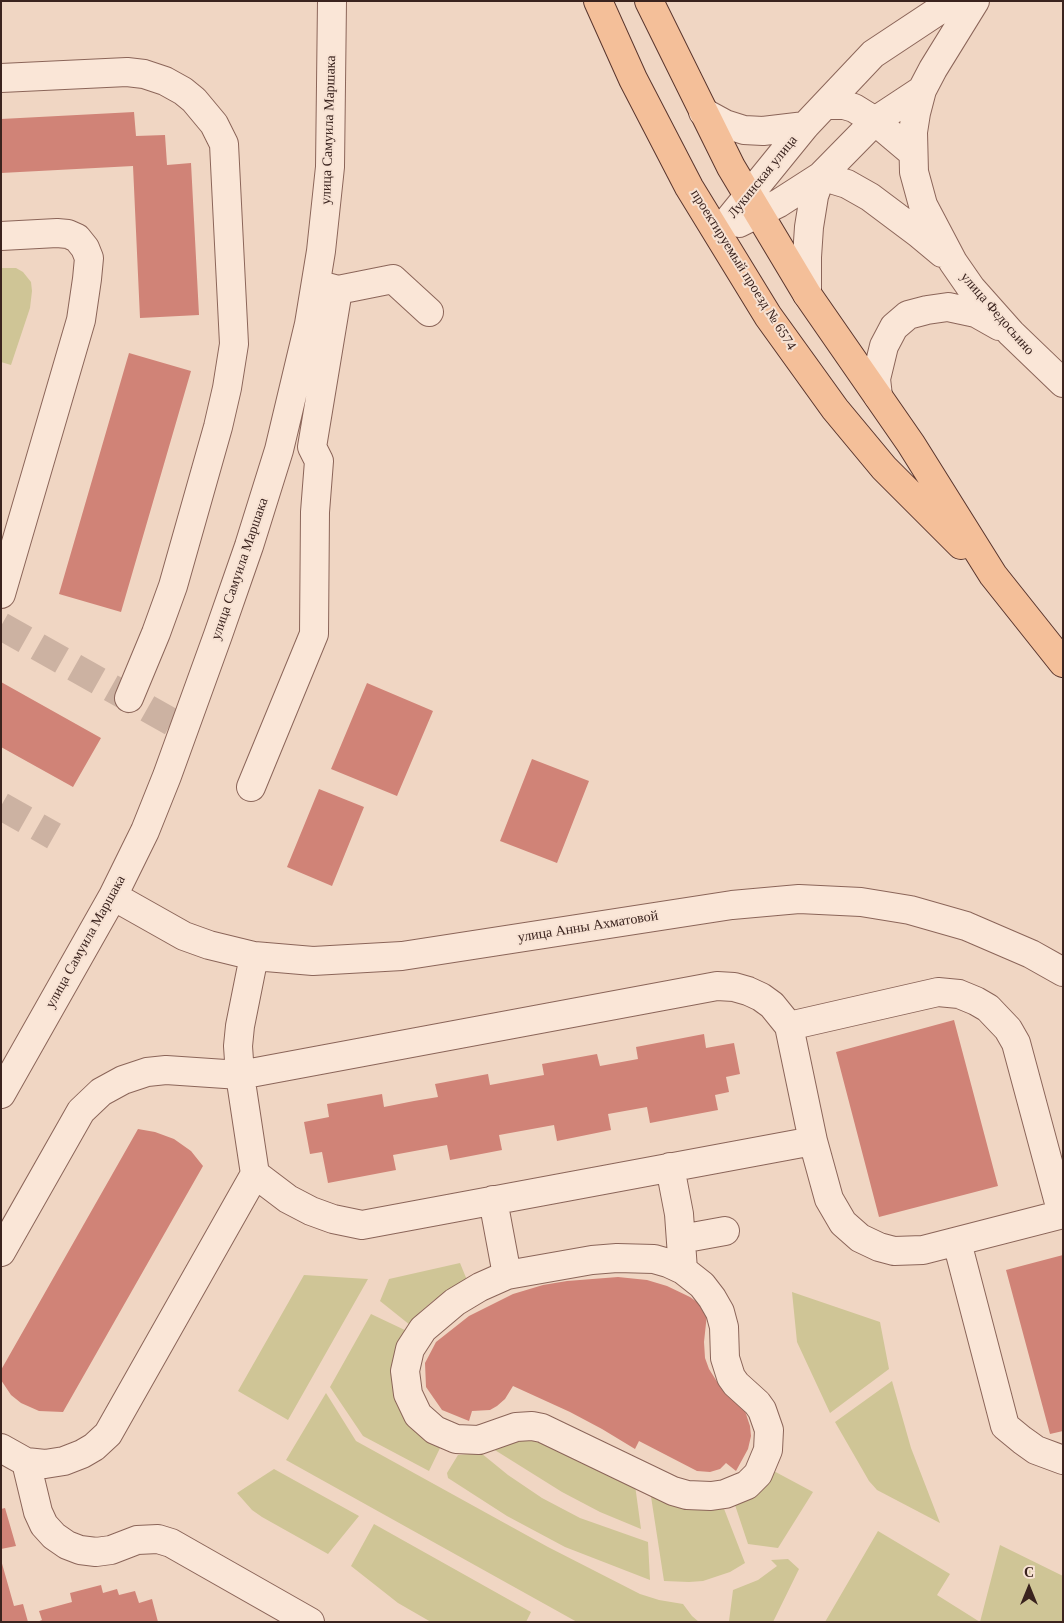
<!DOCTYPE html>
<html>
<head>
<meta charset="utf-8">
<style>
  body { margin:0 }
  #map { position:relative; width:1064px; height:1623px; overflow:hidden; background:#f0d6c3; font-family:"Times New Roman",serif }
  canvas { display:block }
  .frame { position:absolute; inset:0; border:2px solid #3a231e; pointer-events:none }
  .north { position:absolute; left:1004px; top:1563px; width:50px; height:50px; -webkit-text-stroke:4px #f7e2d3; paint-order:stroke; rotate:0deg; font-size:14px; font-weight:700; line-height:20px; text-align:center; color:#3a231e }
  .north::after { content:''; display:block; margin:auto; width:18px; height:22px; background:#3a231e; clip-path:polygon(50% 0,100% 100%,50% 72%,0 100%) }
</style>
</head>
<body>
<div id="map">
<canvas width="1064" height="1623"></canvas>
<div class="frame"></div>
<div class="north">С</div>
</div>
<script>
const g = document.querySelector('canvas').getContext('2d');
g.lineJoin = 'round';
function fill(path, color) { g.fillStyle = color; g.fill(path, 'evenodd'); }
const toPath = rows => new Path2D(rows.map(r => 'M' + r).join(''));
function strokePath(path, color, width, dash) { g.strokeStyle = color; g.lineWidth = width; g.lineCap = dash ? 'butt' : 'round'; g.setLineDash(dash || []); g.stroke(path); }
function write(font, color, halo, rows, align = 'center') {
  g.font = font + ' "Times New Roman",serif'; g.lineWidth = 4; g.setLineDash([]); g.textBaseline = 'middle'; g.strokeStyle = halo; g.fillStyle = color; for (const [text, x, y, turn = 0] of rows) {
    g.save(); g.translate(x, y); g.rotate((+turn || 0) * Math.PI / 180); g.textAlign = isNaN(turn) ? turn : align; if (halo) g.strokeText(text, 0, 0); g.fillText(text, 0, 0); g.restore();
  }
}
const green = toPath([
  [1,268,16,268,23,272,31,282,32,291,30,308,11,365,1,362],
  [460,1263,469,1285,454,1289,434,1300,420,1312,410,1325,380,1301,389,1279],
  [304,1275,368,1279,288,1420,238,1391],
  [792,1292,880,1322,889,1369,830,1413,797,1342],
  [371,1314,409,1332,393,1369,393,1385,396,1401,403,1416,441,1446,429,1471,363,1436,330,1387],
  [892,1381,911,1448,940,1523,877,1490,869,1481,835,1422],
  [326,1393,356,1441,548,1547,640,1594,659,1600,683,1604,692,1616,699,1622,577,1622,286,1460],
  [524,1434,635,1485,641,1529,600,1512,562,1492,490,1447],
  [481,1453,508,1475,542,1498,580,1518,648,1542,650,1580,565,1547,507,1516,448,1478,447,1473,458,1455],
  [274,1469,359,1516,328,1554,262,1517,252,1510,237,1493],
  [770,1469,813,1492,778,1548,748,1544,734,1502],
  [650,1490,721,1501,745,1563,730,1572,703,1581,689,1582,664,1581],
  [374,1524,531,1612,526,1622,431,1622,398,1603,351,1566],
  [878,1531,950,1574,937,1595,980,1622,1000,1545,1063,1576,1063,1622,825,1622],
  [788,1559,799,1569,773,1622,729,1621,733,1590,758,1580,777,1566,771,1560]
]);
const building = toPath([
  [134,112,136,136,165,135,167,165,191,163,199,315,140,318,133,166,1,173,1,119],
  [129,353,191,371,121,612,59,594],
  [1,682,101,738,73,787,1,747],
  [367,683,433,711,397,796,331,769],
  [532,759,589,781,557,863,500,841],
  [319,789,364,807,332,886,287,867],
  [954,1020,998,1186,879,1217,836,1052],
  [704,1034,706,1048,734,1043,740,1074,726,1077,729,1092,715,1095,718,1110,650,1123,647,1107,608,1114,611,1130,557,1141,554,1125,499,1135,502,1150,450,1160,447,1145,393,1155,396,1170,328,1183,322,1152,310,1154,304,1122,329,1117,327,1104,382,1094,384,1107,414,1101,438,1097,435,1084,488,1074,490,1085,544,1075,542,1064,597,1054,600,1066,638,1059,636,1047],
  [138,1129,155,1132,174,1139,191,1151,203,1166,63,1412,39,1411,21,1403,11,1395,1,1380,1,1370],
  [1063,1255,1063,1431,1050,1434,1006,1270],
  [618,1277,647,1280,667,1286,690,1297,704,1307,707,1314,704,1342,705,1358,709,1369,721,1388,732,1396,745,1411,750,1426,751,1436,748,1449,736,1471,726,1463,720,1469,710,1472,697,1471,639,1441,635,1449,602,1429,570,1412,513,1386,505,1399,497,1406,490,1410,472,1411,469,1421,442,1410,426,1387,425,1363,436,1342,469,1316,513,1294,543,1285,567,1281],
  [5,1508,16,1546,1,1549,1,1509],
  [1,1560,14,1606,23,1604,28,1622,1,1622],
  [101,1585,103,1593,117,1589,119,1595,135,1591,139,1603,152,1599,158,1622,37,1622,42,1620,39,1611,72,1602,70,1593]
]);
const minorTunnel = toPath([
  [1,626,184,729],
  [1,806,54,836]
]);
const minor = toPath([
  [975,1,933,69,922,90,916,113,913,132,914,172,923,205,953,262,971,288,1011,333,1063,383],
  [1,78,127,72,144,74,165,81,183,91,194,100,214,124,224,144,234,344,227,388,218,427,173,586,156,633,129,698],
  [825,105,844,105,854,108,875,121,913,153],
  [703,112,725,124,744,130,763,131,805,126],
  [821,176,847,184,870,197,918,233,942,253],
  [739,223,779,203,821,176,875,121,922,90],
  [718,233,805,126,873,54,953,1],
  [1,236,57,233,68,234,77,238,85,248,89,258,87,279,81,320,1,594],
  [338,290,393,279,429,312],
  [807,294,807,257,809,227,814,196,821,176],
  [878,396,876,379,884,346,894,327,908,315,927,310,948,307,976,313,999,326],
  [251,787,314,634,315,512,319,461,312,447,338,290,316,284],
  [113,896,184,936,209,945,254,956,313,961,402,956,732,905,799,899,861,902,910,910,966,926,1031,954,1063,972],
  [789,1026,938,992,959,994,976,1001,988,1008,1008,1029,1016,1043,1062,1214],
  [1,1094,113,896,145,831,167,776,218,635,249,546,279,450,309,324,321,251,330,167,332,1],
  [670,1167,679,1214,683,1270,702,1285,712,1298,720,1312,724,1327,725,1358,731,1377,736,1384,757,1403,762,1410,769,1430,768,1450,758,1474,747,1485,725,1494,711,1496,687,1495,673,1491,542,1428,532,1426,516,1427,479,1440,456,1439,435,1430,418,1415,408,1394,405,1371,410,1349,423,1329,455,1302,480,1287,507,1275,592,1260,617,1258,654,1259,668,1263,683,1270],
  [255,1174,288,1199,311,1211,333,1219,362,1225,813,1141],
  [493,1200,507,1275],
  [681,1239,725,1231],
  [957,1242,1005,1426,1022,1440,1036,1450,1063,1460],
  [1,1252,81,1111,101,1092,123,1080,147,1072,166,1070,240,1075,717,986,734,987,748,991,761,997,772,1005,789,1026,813,1141,829,1199,843,1223,860,1238,879,1247,894,1251,923,1250,1063,1214],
  [1,1448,26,1462,45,1464,64,1461,82,1454,94,1447,108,1434,255,1174,240,1075,238,1046,240,1026,254,956],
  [26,1462,38,1512,44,1525,54,1536,67,1545,80,1550,96,1552,111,1550,137,1540,158,1539,171,1543,310,1622]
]);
const major = toPath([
  [598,1,633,79,689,187,768,316,835,409,884,468,961,545],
  [649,1,731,167,807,294,911,444,993,575,1063,663]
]);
const streetNames = [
  ["улица Самуила Маршака",329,130,-88],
  ["Лукинская улица",763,177,-51],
  ["проектируемый проезд № 6574",743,270,58],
  ["улица Федосьино",997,314,49],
  ["улица Самуила Маршака",240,569,-71],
  ["улица Анны Ахматовой",588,927,-9],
  ["улица Самуила Маршака",86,942,-61]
];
fill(green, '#cfc596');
fill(building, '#d08377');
strokePath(minorTunnel, '#ccb2a2', 28, [28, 14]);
strokePath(minor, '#8b6559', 30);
strokePath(major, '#59352d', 30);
strokePath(minor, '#fae6d7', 28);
strokePath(major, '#f4bf99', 28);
write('14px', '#3a231e', '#f7e2d3', streetNames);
</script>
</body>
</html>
